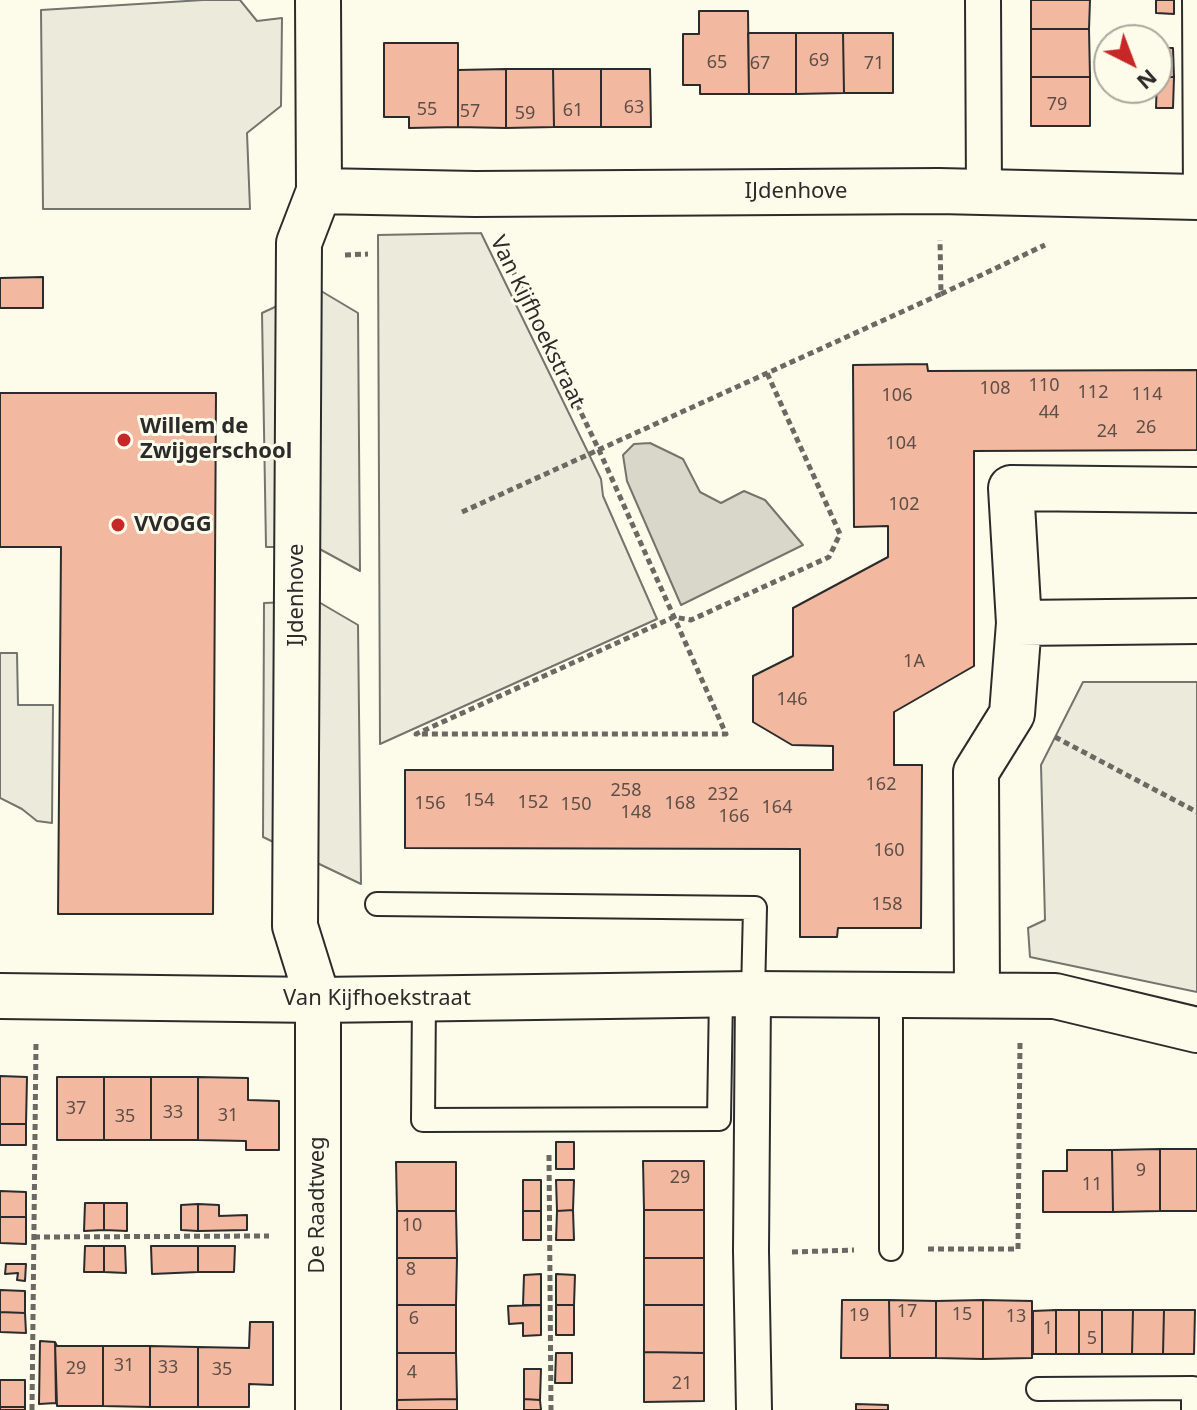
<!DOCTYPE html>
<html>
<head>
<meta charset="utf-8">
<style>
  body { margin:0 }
  #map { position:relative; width:1197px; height:1410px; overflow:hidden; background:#fdfbea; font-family:"Noto Sans",sans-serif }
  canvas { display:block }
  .north { position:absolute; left:1093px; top:24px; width:80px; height:80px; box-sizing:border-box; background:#fdfbea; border:2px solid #a9a89e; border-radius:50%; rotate:138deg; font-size:22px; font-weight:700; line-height:32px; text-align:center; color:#2b2b2b }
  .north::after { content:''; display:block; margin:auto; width:28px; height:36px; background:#c62828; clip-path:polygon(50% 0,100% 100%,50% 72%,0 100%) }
</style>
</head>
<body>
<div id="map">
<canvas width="1197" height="1410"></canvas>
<div class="north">N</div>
</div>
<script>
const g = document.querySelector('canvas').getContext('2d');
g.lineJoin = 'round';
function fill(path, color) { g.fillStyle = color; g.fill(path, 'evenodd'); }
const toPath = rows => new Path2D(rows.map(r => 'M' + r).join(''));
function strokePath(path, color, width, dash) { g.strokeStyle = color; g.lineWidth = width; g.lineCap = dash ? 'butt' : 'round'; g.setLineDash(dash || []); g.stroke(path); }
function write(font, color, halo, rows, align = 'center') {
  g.font = font + ' "Noto Sans",sans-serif'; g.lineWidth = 6; g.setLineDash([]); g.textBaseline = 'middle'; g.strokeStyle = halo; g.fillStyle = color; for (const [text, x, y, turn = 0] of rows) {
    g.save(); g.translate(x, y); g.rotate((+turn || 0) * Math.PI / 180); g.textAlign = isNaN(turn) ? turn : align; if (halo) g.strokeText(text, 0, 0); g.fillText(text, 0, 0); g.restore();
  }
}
const green = toPath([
  [203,0,240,0,257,21,282,18,281,106,247,133,250,209,43,209,41,10,203,0],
  [481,233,601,479,603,496,657,619,380,744,378,235,481,233],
  [0,653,17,653,18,705,53,705,52,823,37,821,22,809,0,798,0,653],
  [1083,682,1197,682,1197,992,1030,957,1028,928,1045,920,1041,765,1083,682]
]);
const parking = toPath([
  [316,288,358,313,360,571,316,547,266,547,262,313,316,288],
  [317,601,358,625,361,884,263,837,264,603,317,601]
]);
const water = toPath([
  [650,443,683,459,700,492,721,503,744,491,765,500,803,545,681,605,627,481,623,455,634,444,650,443]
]);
const building = toPath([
  [1031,0,1090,0,1089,29,1031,29,1031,0],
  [1156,0,1174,0,1174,14,1156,13,1156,0],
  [699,11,748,11,749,94,700,94,700,85,683,85,683,34,699,34,699,11],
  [1031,29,1089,29,1090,77,1031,77,1031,29],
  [748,33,796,33,796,94,749,94,748,33],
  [796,33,843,33,844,93,796,94,796,33],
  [843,33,893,33,893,93,844,93,843,33],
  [384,43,458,43,458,127,409,128,409,117,384,117,384,43],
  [1157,48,1173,48,1174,77,1157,77,1157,48],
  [506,69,506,128,458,127,458,70,506,69],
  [506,69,553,69,554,127,506,128,506,69],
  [553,69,601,69,601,127,554,127,553,69],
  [601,69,650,69,651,127,601,127,601,69],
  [1031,77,1090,77,1090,126,1031,126,1031,77],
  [1157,77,1174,77,1173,108,1156,108,1157,77],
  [43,277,43,308,0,308,0,278,43,277],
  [927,364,928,371,1197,370,1197,450,974,451,974,666,894,712,894,765,922,765,921,928,838,928,837,937,800,937,800,849,405,848,405,770,833,770,833,746,792,745,753,722,753,676,793,656,793,608,888,557,888,526,854,527,853,365,927,364],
  [0,393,216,393,213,914,58,914,61,547,0,547,0,393],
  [0,1076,27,1077,26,1124,0,1124,0,1076],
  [57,1077,104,1077,104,1140,57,1140,57,1077],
  [104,1077,151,1077,151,1140,104,1140,104,1077],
  [151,1077,198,1077,198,1140,151,1140,151,1077],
  [198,1077,248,1078,248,1100,279,1101,279,1150,246,1150,246,1141,198,1140,198,1077],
  [0,1124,26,1124,26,1145,0,1145,0,1124],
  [556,1142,574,1142,574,1169,556,1169,556,1142],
  [1160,1149,1197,1149,1197,1211,1160,1211,1160,1149],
  [1160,1149,1160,1211,1113,1212,1112,1150,1160,1149],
  [1067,1150,1112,1150,1113,1212,1043,1212,1043,1171,1067,1171,1067,1150],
  [643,1161,704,1161,704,1210,644,1210,643,1161],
  [396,1162,456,1162,456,1211,397,1211,396,1162],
  [523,1180,541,1180,541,1211,523,1211,523,1180],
  [556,1180,574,1180,573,1210,557,1211,556,1180],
  [0,1191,26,1192,26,1217,0,1217,0,1191],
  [85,1203,104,1203,104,1230,84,1231,85,1203],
  [104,1203,127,1203,127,1231,104,1230,104,1203],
  [198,1204,198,1231,181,1230,181,1205,198,1204],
  [198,1204,219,1205,219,1216,247,1215,247,1230,198,1231,198,1204],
  [573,1210,574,1240,556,1240,557,1211,573,1210],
  [644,1210,704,1210,704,1258,644,1258,644,1210],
  [397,1211,456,1211,457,1258,397,1258,397,1211],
  [523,1211,541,1211,541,1240,523,1240,523,1211],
  [0,1217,26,1217,26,1244,0,1243,0,1217],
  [85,1246,104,1246,104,1272,84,1272,85,1246],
  [104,1246,125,1246,126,1273,104,1272,104,1246],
  [151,1246,198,1246,198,1272,152,1274,151,1246],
  [198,1246,235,1246,234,1272,198,1272,198,1246],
  [397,1258,457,1258,456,1305,397,1305,397,1258],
  [644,1258,704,1258,704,1305,644,1305,644,1258],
  [6,1264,26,1264,25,1281,17,1280,18,1273,5,1274,6,1264],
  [541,1274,541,1305,523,1305,524,1275,541,1274],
  [556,1274,575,1275,574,1305,556,1305,556,1274],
  [0,1290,25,1291,25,1313,0,1312,0,1290],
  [842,1300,889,1300,890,1358,841,1358,842,1300],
  [889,1300,936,1301,936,1358,890,1358,889,1300],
  [983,1300,983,1359,936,1358,936,1301,983,1300],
  [983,1300,1032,1301,1032,1358,983,1359,983,1300],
  [397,1305,456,1305,456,1353,397,1353,397,1305],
  [541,1305,541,1335,523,1336,523,1323,509,1324,508,1306,541,1305],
  [556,1305,574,1305,574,1335,556,1335,556,1305],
  [644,1305,704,1305,704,1353,644,1352,644,1305],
  [1056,1310,1056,1354,1033,1354,1033,1311,1056,1310],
  [1056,1310,1079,1310,1079,1354,1056,1354,1056,1310],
  [1079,1310,1102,1310,1102,1354,1079,1354,1079,1310],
  [1102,1310,1133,1310,1132,1354,1102,1354,1102,1310],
  [1133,1310,1164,1310,1163,1354,1132,1354,1133,1310],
  [1164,1310,1195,1310,1194,1354,1163,1354,1164,1310],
  [0,1312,25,1313,26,1333,0,1332,0,1312],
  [250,1322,273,1322,273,1385,249,1384,249,1407,198,1407,198,1347,249,1348,250,1322],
  [40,1341,55,1342,56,1403,39,1404,40,1341],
  [55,1342,57,1346,103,1346,103,1406,57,1406,55,1342],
  [103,1346,150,1346,150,1407,103,1406,103,1346],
  [150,1346,198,1347,198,1407,150,1407,150,1346],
  [644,1352,704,1353,704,1401,644,1402,644,1352],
  [397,1353,456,1353,457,1399,397,1400,397,1353],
  [556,1353,572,1353,572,1383,555,1383,556,1353],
  [524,1369,541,1369,540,1400,524,1399,524,1369],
  [0,1380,25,1380,25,1407,0,1407,0,1380],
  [457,1399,457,1410,397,1410,397,1400,457,1399],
  [524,1399,540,1400,541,1410,524,1410,524,1399],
  [856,1404,888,1405,888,1410,856,1410,856,1404],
  [0,1407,25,1407,25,1410,0,1410,0,1407]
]);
const path = toPath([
  [499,242,599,450,674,617,726,734,416,734,674,617,691,620,829,557,840,534,767,373],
  [345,255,368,254],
  [941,294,1045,245],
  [462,512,941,294,940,240],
  [1055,737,1197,812],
  [549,1155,551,1410],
  [34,1237,269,1236],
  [928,1249,1018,1249,1020,1042],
  [792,1252,854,1250],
  [32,1410,36,1043]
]);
const service = toPath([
  [1194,0,1195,197],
  [377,904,755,908,753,994],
  [891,995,891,1249],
  [424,999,423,1120,719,1119,721,995],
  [1038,1389,1193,1388,1193,1410]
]);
const pedestrian = toPath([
  [983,0,984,192],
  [753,994,751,1251,754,1410]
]);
const minor = toPath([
  [318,0,319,191,475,194,939,191,1197,197],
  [1019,623,1197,621],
  [977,994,976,772,1012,714,1019,623,1011,488,1197,490],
  [0,996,318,1000,753,994,1055,996,1197,1030],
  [318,1410,318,1000,295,926,299,243,319,191]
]);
const markers = [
  [124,440,8,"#c62828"],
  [118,525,8,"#c62828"]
];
const numberNames = [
  ["69",819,61],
  ["65",717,63],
  ["67",760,64],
  ["71",874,64],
  ["79",1057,105],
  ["63",634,108],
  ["55",427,110],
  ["61",573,111],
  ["57",470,112],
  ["59",525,114],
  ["110",1044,386],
  ["108",995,389],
  ["112",1093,393],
  ["114",1147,395],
  ["106",897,396],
  ["44",1049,413],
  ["26",1146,428],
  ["24",1107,432],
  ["104",901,444],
  ["102",904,505],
  ["1A",914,662],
  ["146",792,700],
  ["162",881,785],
  ["258",626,791],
  ["232",723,795],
  ["154",479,801],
  ["152",533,803],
  ["156",430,804],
  ["168",680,804],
  ["150",576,805],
  ["164",777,808],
  ["148",636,813],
  ["166",734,817],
  ["160",889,851],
  ["158",887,905],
  ["37",76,1109],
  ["33",173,1113],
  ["31",228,1116],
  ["35",125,1117],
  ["9",1141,1171],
  ["29",680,1178],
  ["11",1092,1185],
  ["10",412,1226],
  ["8",411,1270],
  ["17",907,1312],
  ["15",962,1315],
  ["19",859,1316],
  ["13",1016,1317],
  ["6",414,1319],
  ["1",1048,1329],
  ["5",1092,1339],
  ["31",124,1366],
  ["33",168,1368],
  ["29",76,1369],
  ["35",222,1370],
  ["4",412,1373],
  ["21",682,1384]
];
const streetNames = [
  ["IJdenhove",796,192],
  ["Van Kijfhoekstraat",537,322,64],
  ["IJdenhove",297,595,-90],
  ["Van Kijfhoekstraat",377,999],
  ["De Raadtweg",318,1205,-90]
];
const poiNames = [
  ["Willem de",140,427],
  ["Zwijgerschool",140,452],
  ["VVOGG",134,525]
];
fill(green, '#ecebdb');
strokePath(green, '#74746e', 2);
fill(parking, '#eceadb');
strokePath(parking, '#74746e', 2);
fill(water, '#d8d7c9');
strokePath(water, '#74746e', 2);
fill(building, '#f2b8a0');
strokePath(building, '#2b2b2b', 2);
strokePath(service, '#2b2b2b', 26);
strokePath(pedestrian, '#2b2b2b', 38);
strokePath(minor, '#2b2b2b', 48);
strokePath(path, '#6a6964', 5, [6, 4]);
strokePath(service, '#fdfbea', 22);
strokePath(pedestrian, '#fdfbea', 34);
strokePath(minor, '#fdfbea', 44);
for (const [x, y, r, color] of markers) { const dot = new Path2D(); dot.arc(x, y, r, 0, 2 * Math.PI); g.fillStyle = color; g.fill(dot); strokePath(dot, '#fdfbea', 3); }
write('18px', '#5d4e48', null, numberNames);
write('22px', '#2b2b2b', '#fdfbea', streetNames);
write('bold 22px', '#2b2b2b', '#fdfbea', poiNames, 'left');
</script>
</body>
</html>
